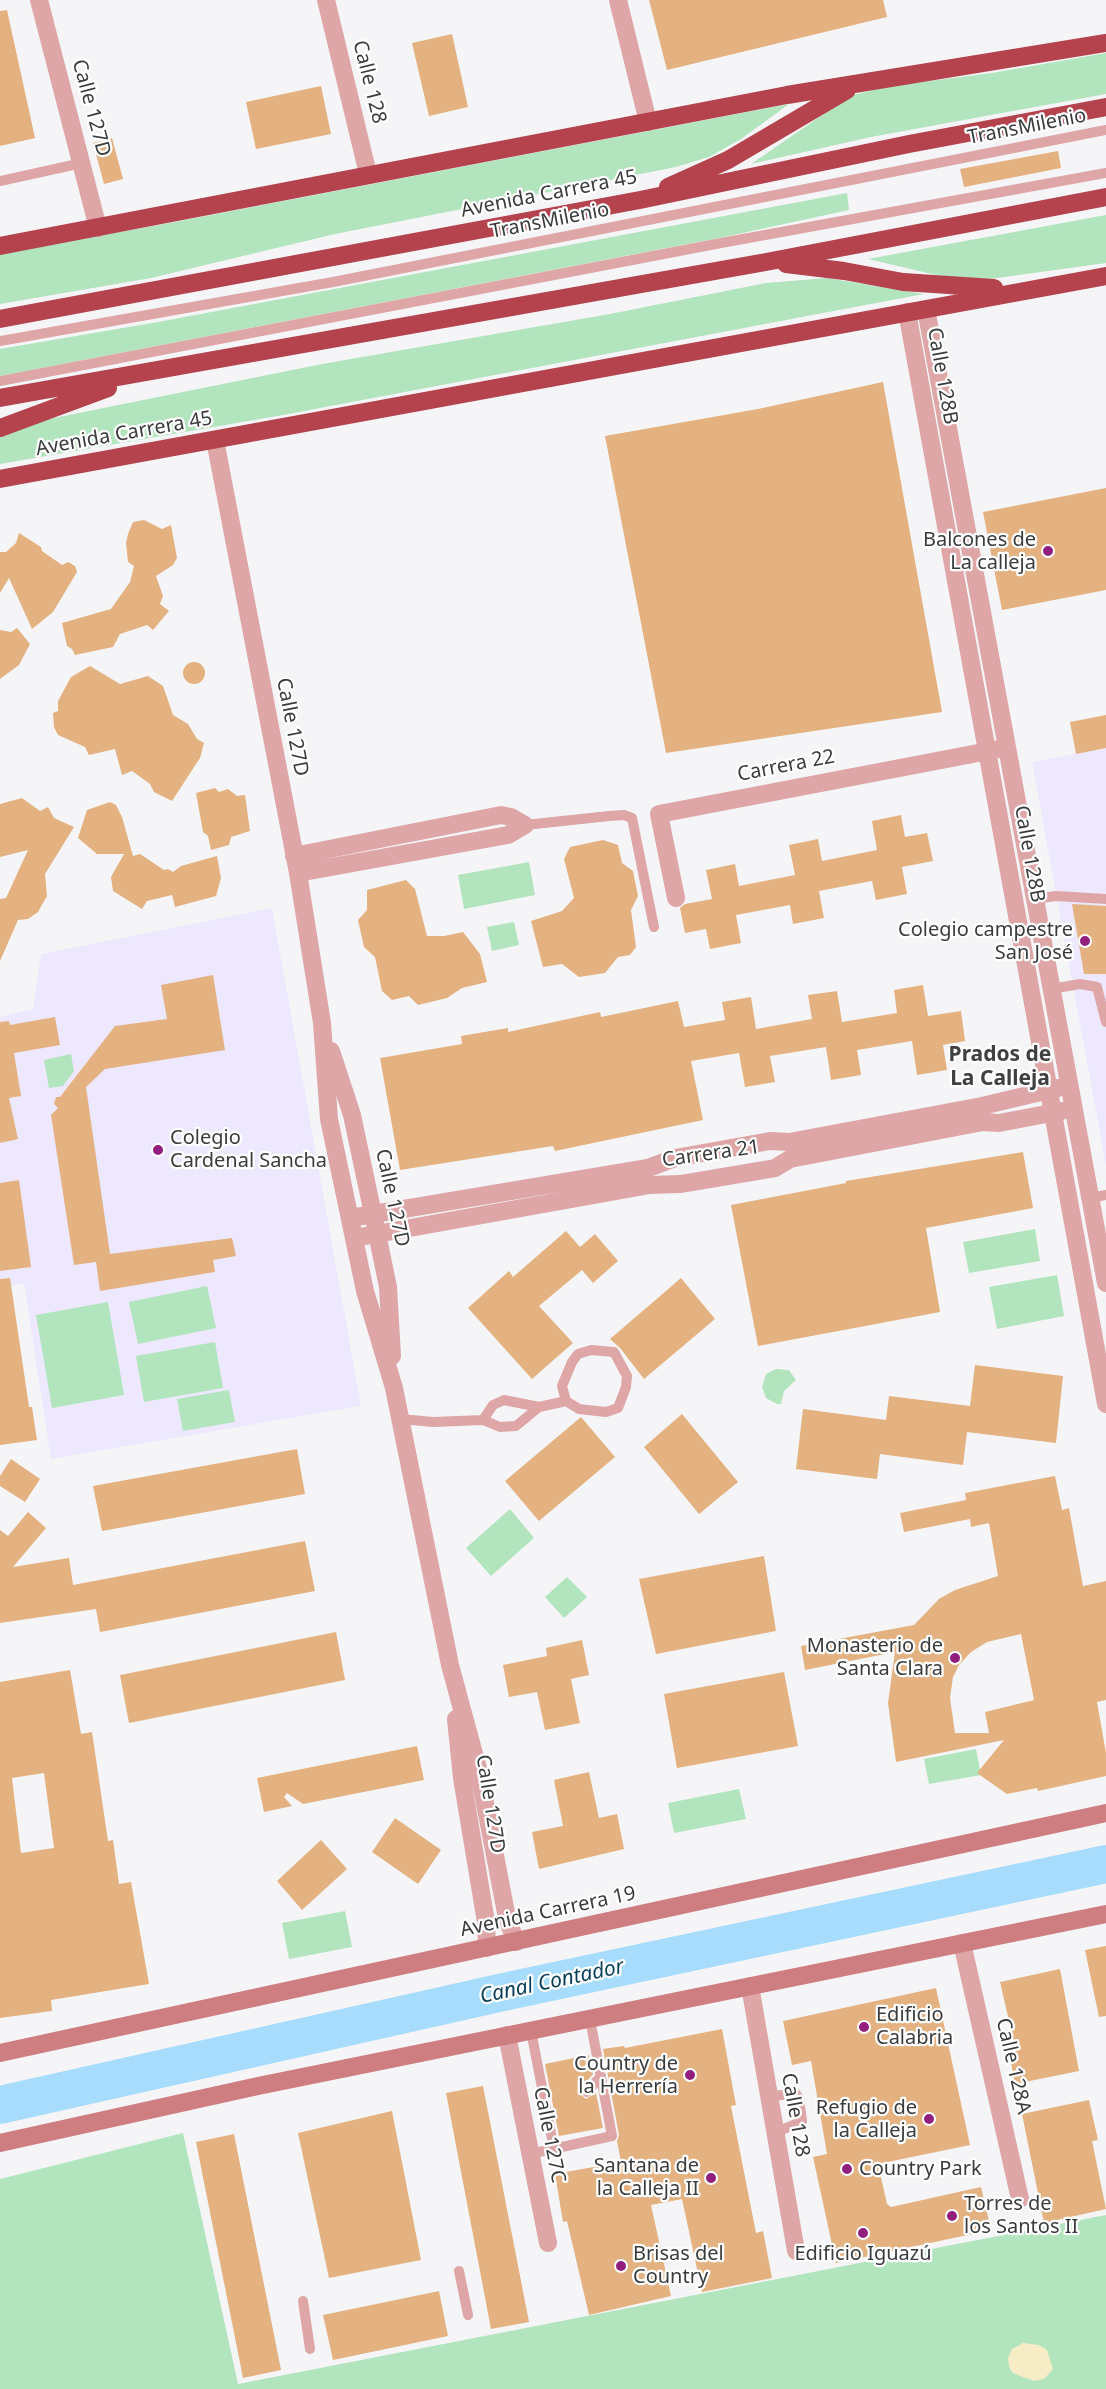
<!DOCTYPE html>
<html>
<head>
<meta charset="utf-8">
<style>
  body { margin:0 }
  canvas { display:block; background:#f5f5f7 }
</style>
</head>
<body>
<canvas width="1106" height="2389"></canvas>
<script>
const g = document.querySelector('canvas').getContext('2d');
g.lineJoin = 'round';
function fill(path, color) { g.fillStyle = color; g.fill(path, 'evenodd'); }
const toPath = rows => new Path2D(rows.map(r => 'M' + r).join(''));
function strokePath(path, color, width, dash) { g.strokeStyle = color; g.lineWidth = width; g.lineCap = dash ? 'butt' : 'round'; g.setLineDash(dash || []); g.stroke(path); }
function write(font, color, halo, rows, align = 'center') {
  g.font = font + ' "Noto Sans",sans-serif'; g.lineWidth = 4.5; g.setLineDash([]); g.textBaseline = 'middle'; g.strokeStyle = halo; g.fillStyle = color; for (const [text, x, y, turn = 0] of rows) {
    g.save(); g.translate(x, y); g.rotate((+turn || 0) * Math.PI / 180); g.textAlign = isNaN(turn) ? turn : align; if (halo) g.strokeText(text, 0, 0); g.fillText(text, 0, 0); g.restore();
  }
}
const education = toPath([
  [1106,748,1106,1166,1032,762],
  [272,908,361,1406,51,1459,24,1284,0,1287,0,1017,33,1009,41,954]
]);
const green = toPath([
  [1106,53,1106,94,871,137,751,164,850,96,883,87,992,73],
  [789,104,741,139,709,157,676,167,335,234,151,278,0,304,0,253,159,225],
  [847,193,849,210,724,237,0,376,0,349,158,322],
  [1106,215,1106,263,990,279,949,278,868,259],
  [827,278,924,294,283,415,0,464,0,436,24,424,322,364,610,314,766,283],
  [529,862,535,895,464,909,458,875],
  [514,922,519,945,492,951,487,927],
  [71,1054,74,1071,63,1086,49,1088,44,1060],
  [1035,1229,1040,1261,969,1273,963,1242],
  [1057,1275,1064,1316,997,1329,989,1287],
  [207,1286,216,1328,138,1344,129,1302],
  [108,1302,124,1395,52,1408,36,1315],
  [215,1342,223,1388,144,1402,136,1356],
  [776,1369,789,1370,796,1380,784,1391,781,1404,777,1404,766,1398,762,1387,766,1374],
  [229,1390,235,1422,183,1431,177,1399],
  [510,1509,534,1538,491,1576,466,1548],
  [567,1577,587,1597,564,1618,545,1597],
  [976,1749,981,1775,929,1784,924,1759],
  [739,1789,746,1819,674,1833,668,1803],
  [345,1911,352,1947,289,1959,282,1923],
  [183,2133,238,2384,1106,2215,1106,2389,0,2389,0,2179]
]);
const sand = toPath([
  [1023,2343,1039,2345,1047,2350,1053,2369,1044,2379,1034,2381,1023,2377,1013,2373,1009,2367,1008,2358,1012,2349]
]);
const river = toPath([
  [0,2105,508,1991,1106,1864]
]);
const building = toPath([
  [649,0,883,0,887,17,667,70],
  [7,10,35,138,0,146,0,11],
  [452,34,468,107,429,116,412,43],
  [321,86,331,134,256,149,246,102],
  [112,138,123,179,104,184,93,143],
  [1058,151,1061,168,964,187,960,169],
  [883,382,942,712,666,753,605,436,758,409],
  [1106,488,1106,590,1002,610,983,512],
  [144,520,162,529,171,525,177,558,173,565,156,576,163,596,160,604,169,611,153,630,147,625,120,634,113,647,75,655,72,649,67,646,62,623,111,609,130,582,134,566,128,562,126,543,128,534,133,522],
  [19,533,41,547,42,551,62,565,68,562,75,566,77,572,53,612,32,629,9,578,0,593,0,552,6,552,16,543],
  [17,628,30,644,19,665,0,679,0,630,11,632],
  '183 673a11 11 0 1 1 22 0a11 11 0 1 1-22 0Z',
  [90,666,120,684,148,676,163,686,173,715,188,724,197,739,204,743,200,758,172,801,154,792,150,784,132,771,122,775,115,749,89,755,85,747,58,735,54,727,53,713,58,711,58,701,71,677],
  [1106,715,1106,748,1076,754,1070,722],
  [215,788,219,792,228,789,237,796,245,795,250,831,231,837,229,845,211,850,208,836,203,832,196,793],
  [22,798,40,811,48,807,54,818,74,827,45,874,47,896,43,903,38,912,28,919,18,920,0,961,0,899,6,898,28,850,0,857,0,804],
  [110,802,116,805,122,817,133,856,140,854,164,870,168,869,173,872,181,866,217,856,221,878,216,896,175,907,172,895,147,901,142,909,113,891,111,877,124,854,97,854,78,838,87,810],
  [901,815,905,837,927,833,933,861,902,867,907,894,876,900,872,881,819,891,824,918,793,924,790,905,736,915,741,943,710,949,706,929,685,933,680,908,685,904,712,899,706,870,735,864,739,886,795,875,789,845,818,839,822,861,877,850,872,821],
  [603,840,618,845,622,863,633,871,638,896,631,910,636,947,630,955,618,957,605,973,579,977,562,964,543,967,531,921,562,911,574,898,564,859,570,847],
  [406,880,415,889,427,936,444,936,463,932,480,954,487,982,462,988,447,998,418,1005,409,996,392,1000,382,991,375,957,364,947,358,920,367,910,367,890],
  [1072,904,1106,906,1106,974,1084,974],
  [213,975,225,1050,105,1069,86,1087,110,1254,232,1238,236,1256,213,1260,215,1272,100,1291,96,1262,74,1265,51,1115,58,1108,54,1104,56,1097,60,1097,115,1026,167,1019,161,985],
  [923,985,928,1016,961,1011,965,1041,943,1045,947,1070,917,1075,912,1041,857,1050,861,1075,831,1080,826,1047,770,1056,775,1082,745,1087,739,1053,691,1061,703,1120,555,1151,553,1146,400,1170,380,1058,462,1044,461,1036,508,1028,508,1032,600,1012,601,1017,678,1001,684,1027,725,1020,722,1002,751,997,756,1029,812,1019,808,995,837,991,842,1022,897,1013,894,990],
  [55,1017,60,1045,14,1053,21,1096,9,1098,18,1139,0,1143,0,1022,9,1021,10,1025],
  [1023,1152,1033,1208,926,1228,940,1312,758,1346,731,1205,846,1183,846,1181],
  [19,1180,31,1267,0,1271,0,1183],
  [566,1231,580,1247,595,1234,618,1261,593,1283,582,1270,539,1306,573,1343,532,1379,468,1308,509,1271,513,1277],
  [10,1278,29,1407,32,1407,37,1440,0,1445,0,1279],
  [681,1278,715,1319,644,1379,620,1348,610,1339],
  [975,1365,1063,1376,1056,1443,967,1432,963,1465,880,1454,877,1479,796,1469,803,1409,886,1420,889,1396,970,1406],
  [682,1414,738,1482,699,1514,644,1447],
  [581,1417,615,1457,539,1521,505,1481],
  [297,1449,305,1494,102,1531,93,1486],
  [11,1459,40,1479,25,1502,0,1486,0,1476],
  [1055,1476,1062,1510,1069,1508,1083,1586,1106,1581,1106,1700,1097,1702,1106,1753,1106,1776,1038,1791,1037,1788,1007,1794,977,1773,1004,1740,896,1762,888,1703,895,1652,805,1670,801,1646,914,1625,939,1599,955,1590,998,1576,989,1523,971,1527,970,1519,904,1532,900,1513,966,1500,965,1493],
  [1021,1634,1034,1700,985,1712,989,1733,955,1733,950,1698,953,1677,959,1665,971,1652,987,1642],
  [28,1512,46,1528,13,1567,69,1558,73,1585,305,1541,315,1591,100,1632,96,1609,0,1623,0,1530,8,1536],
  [764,1556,776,1631,656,1654,639,1579],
  [336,1632,345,1680,129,1723,120,1675],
  [582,1640,589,1675,571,1679,580,1723,545,1730,537,1692,509,1697,503,1665,547,1656,546,1648],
  [70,1670,81,1734,92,1732,108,1841,113,1840,119,1884,131,1882,149,1984,51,2000,52,2011,0,2018,0,1682],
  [44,1773,54,1848,21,1853,12,1778],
  [784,1672,798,1746,677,1768,664,1694],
  [417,1746,424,1780,303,1804,287,1793,284,1797,292,1806,264,1812,257,1778],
  [589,1772,599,1818,617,1814,624,1849,539,1869,532,1832,563,1826,554,1780],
  [395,1818,441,1850,418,1884,372,1852],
  [321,1840,347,1869,302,1910,277,1881],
  [1106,1946,1106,2016,1099,2017,1085,1950],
  [1060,1969,1079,2071,1015,2084,1008,2048,1015,2047,1000,1982],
  [936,1988,970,2145,878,2164,887,2204,891,2207,981,2187,991,2230,836,2263,813,2157,827,2154,811,2061,792,2065,783,2021],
  [722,2029,736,2105,731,2106,756,2233,763,2231,772,2278,702,2292,682,2199,651,2205,671,2296,589,2315,567,2221,563,2222,555,2174,621,2162,617,2141,619,2135,603,2049,624,2046,625,2048],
  [589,2055,593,2074,581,2088,580,2094,586,2099,596,2093,603,2128,559,2136,545,2064],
  [483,2086,529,2322,491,2329,446,2093],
  [1089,2100,1098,2140,1092,2141,1106,2209,1044,2223,1022,2114],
  [392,2111,421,2260,329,2278,298,2133],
  [234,2134,281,2370,243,2378,196,2142],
  [439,2291,448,2336,333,2360,323,2315]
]);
const lane = toPath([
  [0,181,82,163],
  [0,341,333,282,1106,130],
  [0,381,721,243,1106,173],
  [525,825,609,816,624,815,632,818,654,927],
  [1034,899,1056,896,1106,899],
  [1051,989,1080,984,1097,987,1106,1022],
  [1091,1198,1106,1195],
  [401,1419,433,1422,483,1420,500,1427,516,1426,539,1407,566,1401,579,1409,606,1412,618,1408,626,1387,627,1376,614,1352,591,1350,578,1354,572,1362,562,1386,566,1401],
  [483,1420,493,1405,504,1400,539,1407],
  [531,2031,554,2149],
  [587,2092,601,2076],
  [769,2096,796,2094,799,2098,802,2121,775,2133],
  [530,2154,612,2136,590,2019],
  [459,2271,468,2315],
  [303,2301,310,2349]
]);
const street = toPath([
  [39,0,98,228],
  [326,0,368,174],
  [618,0,648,122],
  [926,309,1106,1283],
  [907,312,1106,1404],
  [215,440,298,873,322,1023,329,1119,365,1291,394,1388,450,1665,479,1772,507,1918,516,1942],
  [294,856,501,815,511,817,525,825,508,835,298,873],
  [676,898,659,814,999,749],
  [331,1051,352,1115,373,1214,388,1287,392,1356],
  [350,1218,648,1168,675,1158,770,1141,789,1142,982,1106,1058,1088],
  [354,1238,650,1185,680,1184,775,1168,790,1159,983,1122,999,1123,1062,1111],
  [456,1719,462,1778,486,1922,487,1948],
  [962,1943,1020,2199],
  [750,1986,796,2251],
  [507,2035,548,2243]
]);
const secondary = toPath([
  [0,2053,1106,1813],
  [0,2143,258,2086,1106,1914]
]);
const highway = toPath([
  [668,187,728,160,847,90],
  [0,246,787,95,1106,43],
  [786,264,844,271,903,282,994,288],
  [0,319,640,200,909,144,1106,107],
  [0,398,766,262,1106,197],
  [0,428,108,388],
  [0,479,1106,276]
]);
const markers = [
  [1048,551,6,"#921f7e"],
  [1085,941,6,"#921f7e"],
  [158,1150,6,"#921f7e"],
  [955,1658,6,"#921f7e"],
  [864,2027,6,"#921f7e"],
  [690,2075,6,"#921f7e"],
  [929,2119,6,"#921f7e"],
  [847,2169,6,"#921f7e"],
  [711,2178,6,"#921f7e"],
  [952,2216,6,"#921f7e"],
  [863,2233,6,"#921f7e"],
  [621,2266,6,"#921f7e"]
];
const streetNames = [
  ["Calle 128",369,82,76],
  ["Calle 127D",91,108,75],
  ["TransMilenio",1027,127,-11],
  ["Avenida Carrera 45",549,194,-11],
  ["TransMilenio",550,221,-11],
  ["Calle 128B",942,376,80],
  ["Avenida Carrera 45",124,434,-10],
  ["Calle 127D",292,727,79],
  ["Carrera 22",786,766,-11],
  ["Calle 128B",1029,854,80],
  ["Carrera 21",711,1154,-8],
  ["Calle 127D",392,1198,78],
  ["Calle 127D",490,1804,81],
  ["Avenida Carrera 19",548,1912,-12],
  ["Calle 128A",1013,2066,77],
  ["Calle 128",795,2115,80],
  ["Calle 127C",549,2135,79]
];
const poiNames = [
  ["Balcones de",1036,540],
  ["La calleja",1036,563],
  ["Colegio campestre",1073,930],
  ["San José",1073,953],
  ["Colegio",170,1138,"left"],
  ["Cardenal Sancha",170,1161,"left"],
  ["Monasterio de",943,1646],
  ["Santa Clara",943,1669],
  ["Edificio",876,2015,"left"],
  ["Calabria",876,2038,"left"],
  ["Country de",678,2064],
  ["la Herrería",678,2087],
  ["Refugio de",917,2108],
  ["la Calleja",917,2131],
  ["Santana de",699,2166],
  ["la Calleja II",699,2189],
  ["Country Park",859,2169,"left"],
  ["Torres de",964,2204,"left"],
  ["los Santos II",964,2227,"left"],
  ["Brisas del",633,2254,"left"],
  ["Country",633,2277,"left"],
  ["Edificio Iguazú",863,2254,"center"]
];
const neighbourhoodNames = [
  ["Prados de",1000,1055],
  ["La Calleja",1000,1079]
];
const waterNames = [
  ["Canal Contador",552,1982,-12]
];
fill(education, '#eee8fe');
fill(green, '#b2e4bd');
fill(sand, '#f6ecc6');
strokePath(river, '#a8dcfc', 38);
fill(building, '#e4b181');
strokePath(lane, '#dea6a7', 10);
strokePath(street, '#dea6a7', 18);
strokePath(secondary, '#ce7e81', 18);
strokePath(highway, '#b4434e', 18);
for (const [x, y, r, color] of markers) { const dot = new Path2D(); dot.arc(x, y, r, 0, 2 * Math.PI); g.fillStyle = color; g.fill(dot); strokePath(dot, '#fff', 2); }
write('20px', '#3a3b3b', '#fff', streetNames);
write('20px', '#3a3b3b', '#fff', poiNames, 'right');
write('bold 21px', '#404041', '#fff', neighbourhoodNames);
write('italic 21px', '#083f59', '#fff', waterNames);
</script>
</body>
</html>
